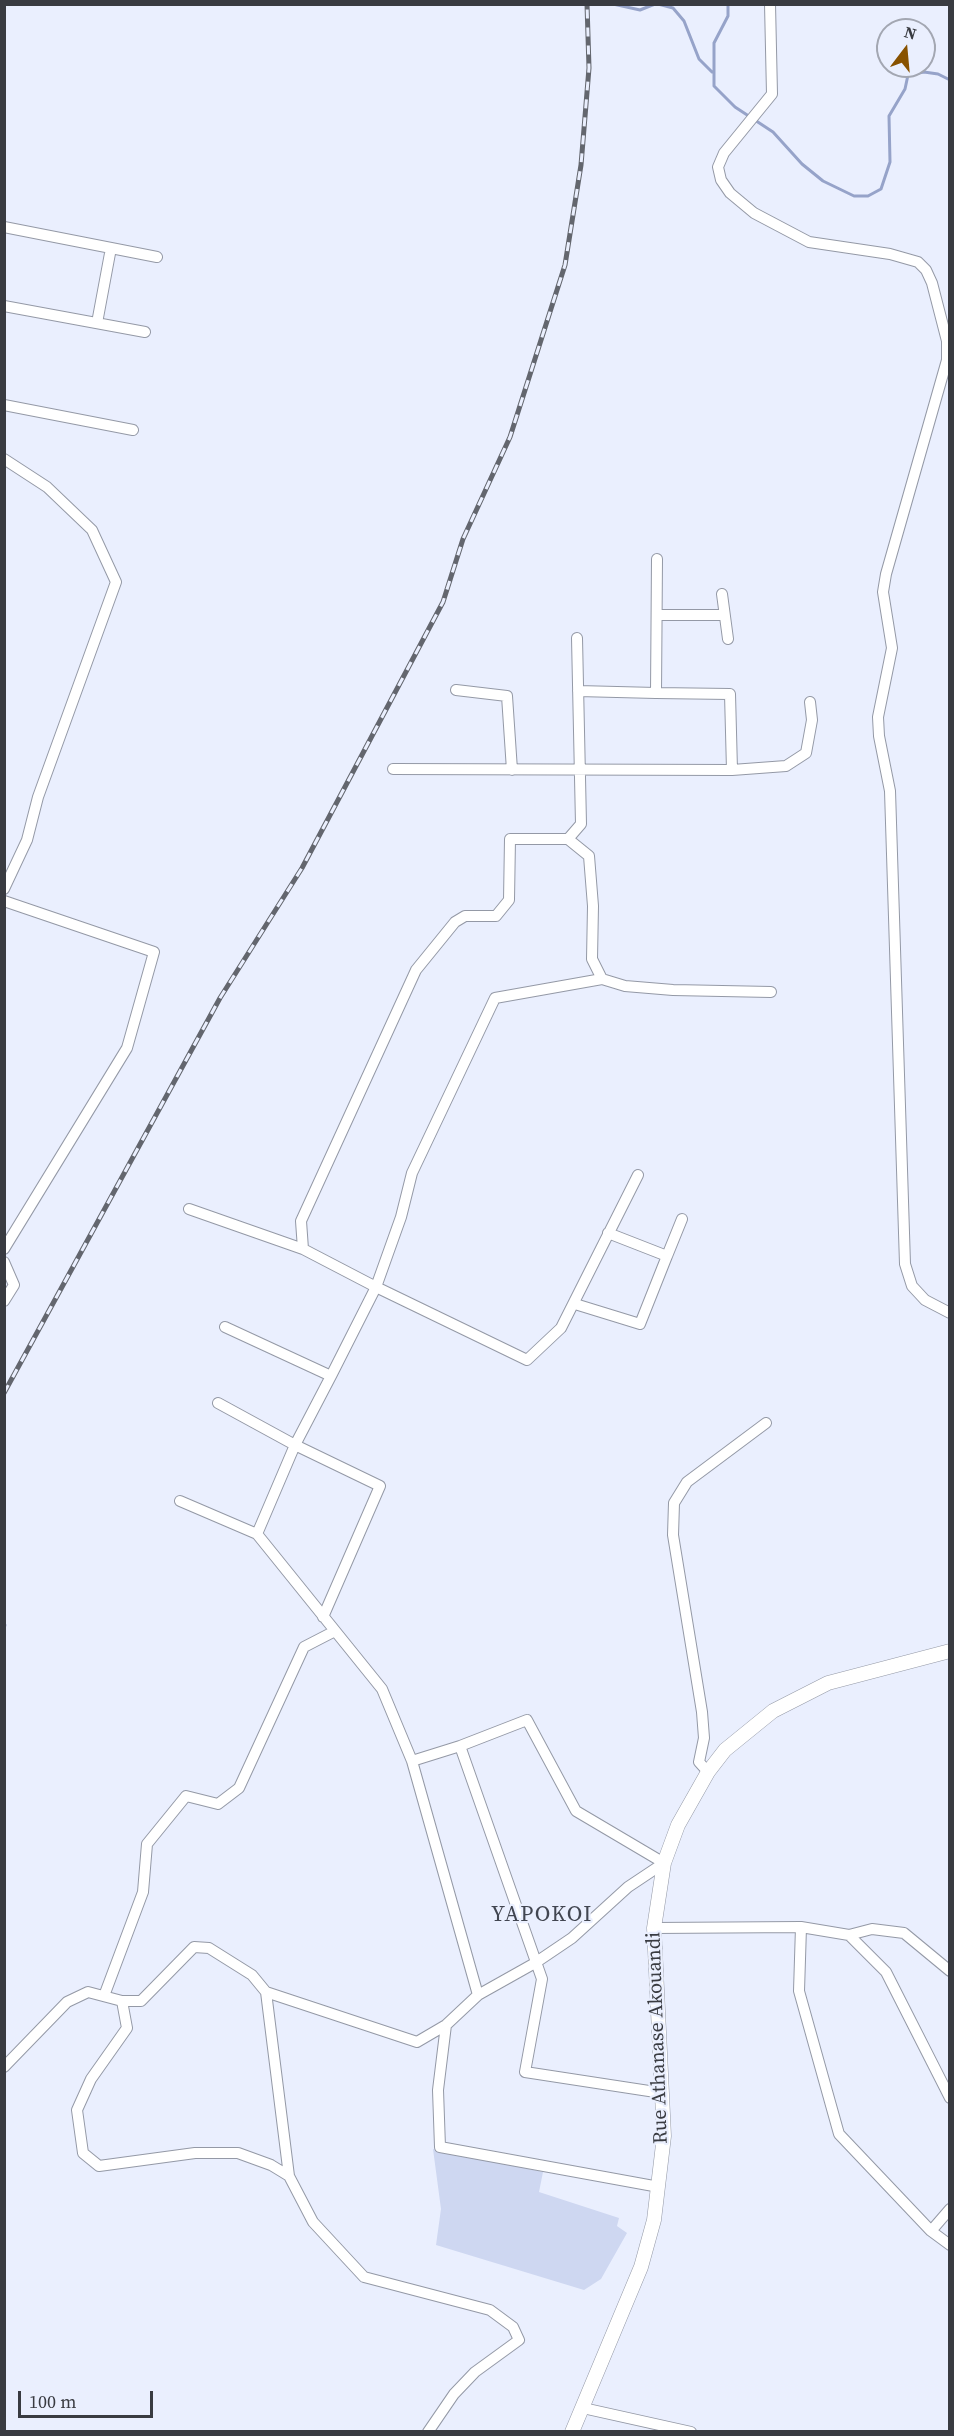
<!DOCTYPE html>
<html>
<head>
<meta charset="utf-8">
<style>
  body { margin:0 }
  #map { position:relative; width:954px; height:2436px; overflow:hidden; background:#eaeffe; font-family:"Source Serif 4",serif }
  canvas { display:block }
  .frame { position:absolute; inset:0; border:6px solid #393b41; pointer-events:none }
  .north { position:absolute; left:876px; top:18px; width:60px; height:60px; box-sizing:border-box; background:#eaeffe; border:2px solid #a3a7b2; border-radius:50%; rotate:16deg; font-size:16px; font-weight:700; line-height:24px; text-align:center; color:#393b41 }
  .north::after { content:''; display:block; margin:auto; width:21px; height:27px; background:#885200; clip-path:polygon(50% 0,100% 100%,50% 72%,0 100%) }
  .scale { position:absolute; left:18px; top:2391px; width:135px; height:27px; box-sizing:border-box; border:3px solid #393b41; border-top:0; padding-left:8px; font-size:18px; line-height:21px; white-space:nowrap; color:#393b41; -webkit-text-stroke:4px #eaeffe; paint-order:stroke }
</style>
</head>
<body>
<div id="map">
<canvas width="954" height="2436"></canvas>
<div class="frame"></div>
<div class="north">N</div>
<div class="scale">100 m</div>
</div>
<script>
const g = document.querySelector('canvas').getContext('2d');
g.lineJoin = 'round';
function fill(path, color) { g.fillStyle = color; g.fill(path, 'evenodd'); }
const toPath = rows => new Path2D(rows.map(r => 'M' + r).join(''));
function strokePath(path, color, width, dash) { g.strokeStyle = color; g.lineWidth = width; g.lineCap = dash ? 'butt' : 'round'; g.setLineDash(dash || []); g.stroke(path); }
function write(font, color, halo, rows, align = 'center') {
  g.font = font + ' "Source Serif 4",serif'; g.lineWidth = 4.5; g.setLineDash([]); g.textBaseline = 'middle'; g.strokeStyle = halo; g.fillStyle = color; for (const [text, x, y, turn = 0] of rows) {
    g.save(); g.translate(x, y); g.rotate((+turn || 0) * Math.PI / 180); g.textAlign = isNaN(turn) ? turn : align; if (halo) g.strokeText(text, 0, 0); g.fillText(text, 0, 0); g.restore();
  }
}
const green = toPath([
  [433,2149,543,2172,539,2192,619,2218,617,2226,627,2233,601,2279,584,2290,436,2245,441,2209]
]);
const stream = toPath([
  [613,4,640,10,655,4],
  [658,4,673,8,684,21,699,59,712,72],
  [728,4,728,16,714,43,714,86,735,107,773,132,802,164,823,181,854,196,868,196,881,189,890,162,889,116,905,89,908,75,924,72,938,74,950,80],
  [4,1629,5,1625]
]);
const street = toPath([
  [770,4,772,94,724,153,718,167,721,180,730,193,754,213,809,242,890,254,918,262,926,270,932,283,947,341,947,360,886,574,883,592,892,648,878,717,879,736,890,791,905,1264,912,1286,925,1300,950,1313],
  [4,227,157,257],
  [4,306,145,332],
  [97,323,111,248],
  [4,405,133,430],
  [4,459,47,487,92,530,116,582,38,797,27,840,4,889],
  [722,594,728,639],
  [657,615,724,615],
  [456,690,507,696,512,770],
  [578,691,656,693,657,559],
  [393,769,732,770,730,694,656,693],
  [732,770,786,766,806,753,812,720,810,702],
  [568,839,589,856,593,906,592,959,602,979,625,986,673,990,771,992],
  [4,901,154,952,127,1048,4,1249],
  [602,979,495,998,412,1173,401,1217,376,1287,527,1360,561,1328,638,1175],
  [189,1209,303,1249,376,1287,331,1376,225,1327],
  [608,1233,667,1256,682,1219],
  [303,1249,301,1221,416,970,455,922,465,916,496,916,509,900,510,839,568,839,581,824,577,638],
  [4,1262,14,1285,4,1301],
  [575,1304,640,1324,667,1256],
  [218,1403,295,1445,331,1376],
  [180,1501,257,1534,382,1689,412,1761,478,1995],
  [257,1534,295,1445,380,1486,323,1617],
  [460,1746,542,1979,525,2072,662,2093],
  [708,1772,699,1762,704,1738,702,1712,673,1535,674,1503,687,1482,766,1423],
  [801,1927,799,1991,839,2134,931,2231,950,2245],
  [654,1928,801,1927,849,1935,886,1972,950,2098],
  [849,1935,872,1929,904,1933,950,1971],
  [266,1992,289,2176,313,2222,364,2277,490,2310,513,2327,519,2340,475,2372,454,2394,428,2432],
  [104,1996,143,1892,147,1844,186,1796,218,1804,239,1788,304,1647,335,1631],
  [122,2001,127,2028,91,2079,77,2110,83,2153,99,2166,195,2153,238,2153,271,2165,289,2176],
  [446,2025,438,2090,440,2147,659,2187],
  [4,2067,67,2002,88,1992,122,2001,141,2001,194,1947,209,1948,252,1975,266,1992,417,2042,446,2025,478,1995,535,1963,572,1938,628,1887,664,1863,576,1811,527,1720,460,1746,412,1761],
  [931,2231,950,2209],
  [583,2408,691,2432]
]);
const secondary = toPath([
  [572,2432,641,2267,654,2220,664,2136,654,1928,664,1863,678,1825,708,1772,725,1750,773,1711,828,1683,950,1651]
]);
const rail = toPath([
  [4,1393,220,998,302,868,443,602,463,539,510,437,565,265,581,165,589,68,587,4]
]);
const streetNames = [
  ["Rue Athanase Akouandi",658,2038,-92]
];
const quarterNames = [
  ["YAPOKOI",542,1915]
];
fill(green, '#ced7f1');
strokePath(stream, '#96a3c9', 3);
strokePath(street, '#9499a6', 12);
strokePath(secondary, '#9499a6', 15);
strokePath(street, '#fff', 10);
strokePath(secondary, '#fff', 14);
strokePath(rail, '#63666e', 5);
strokePath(rail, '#eaeffe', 3, [9]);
write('20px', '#393b41', '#eaeffe', streetNames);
g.letterSpacing = '1.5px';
write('22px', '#424651', '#eaeffe', quarterNames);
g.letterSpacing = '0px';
</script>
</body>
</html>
